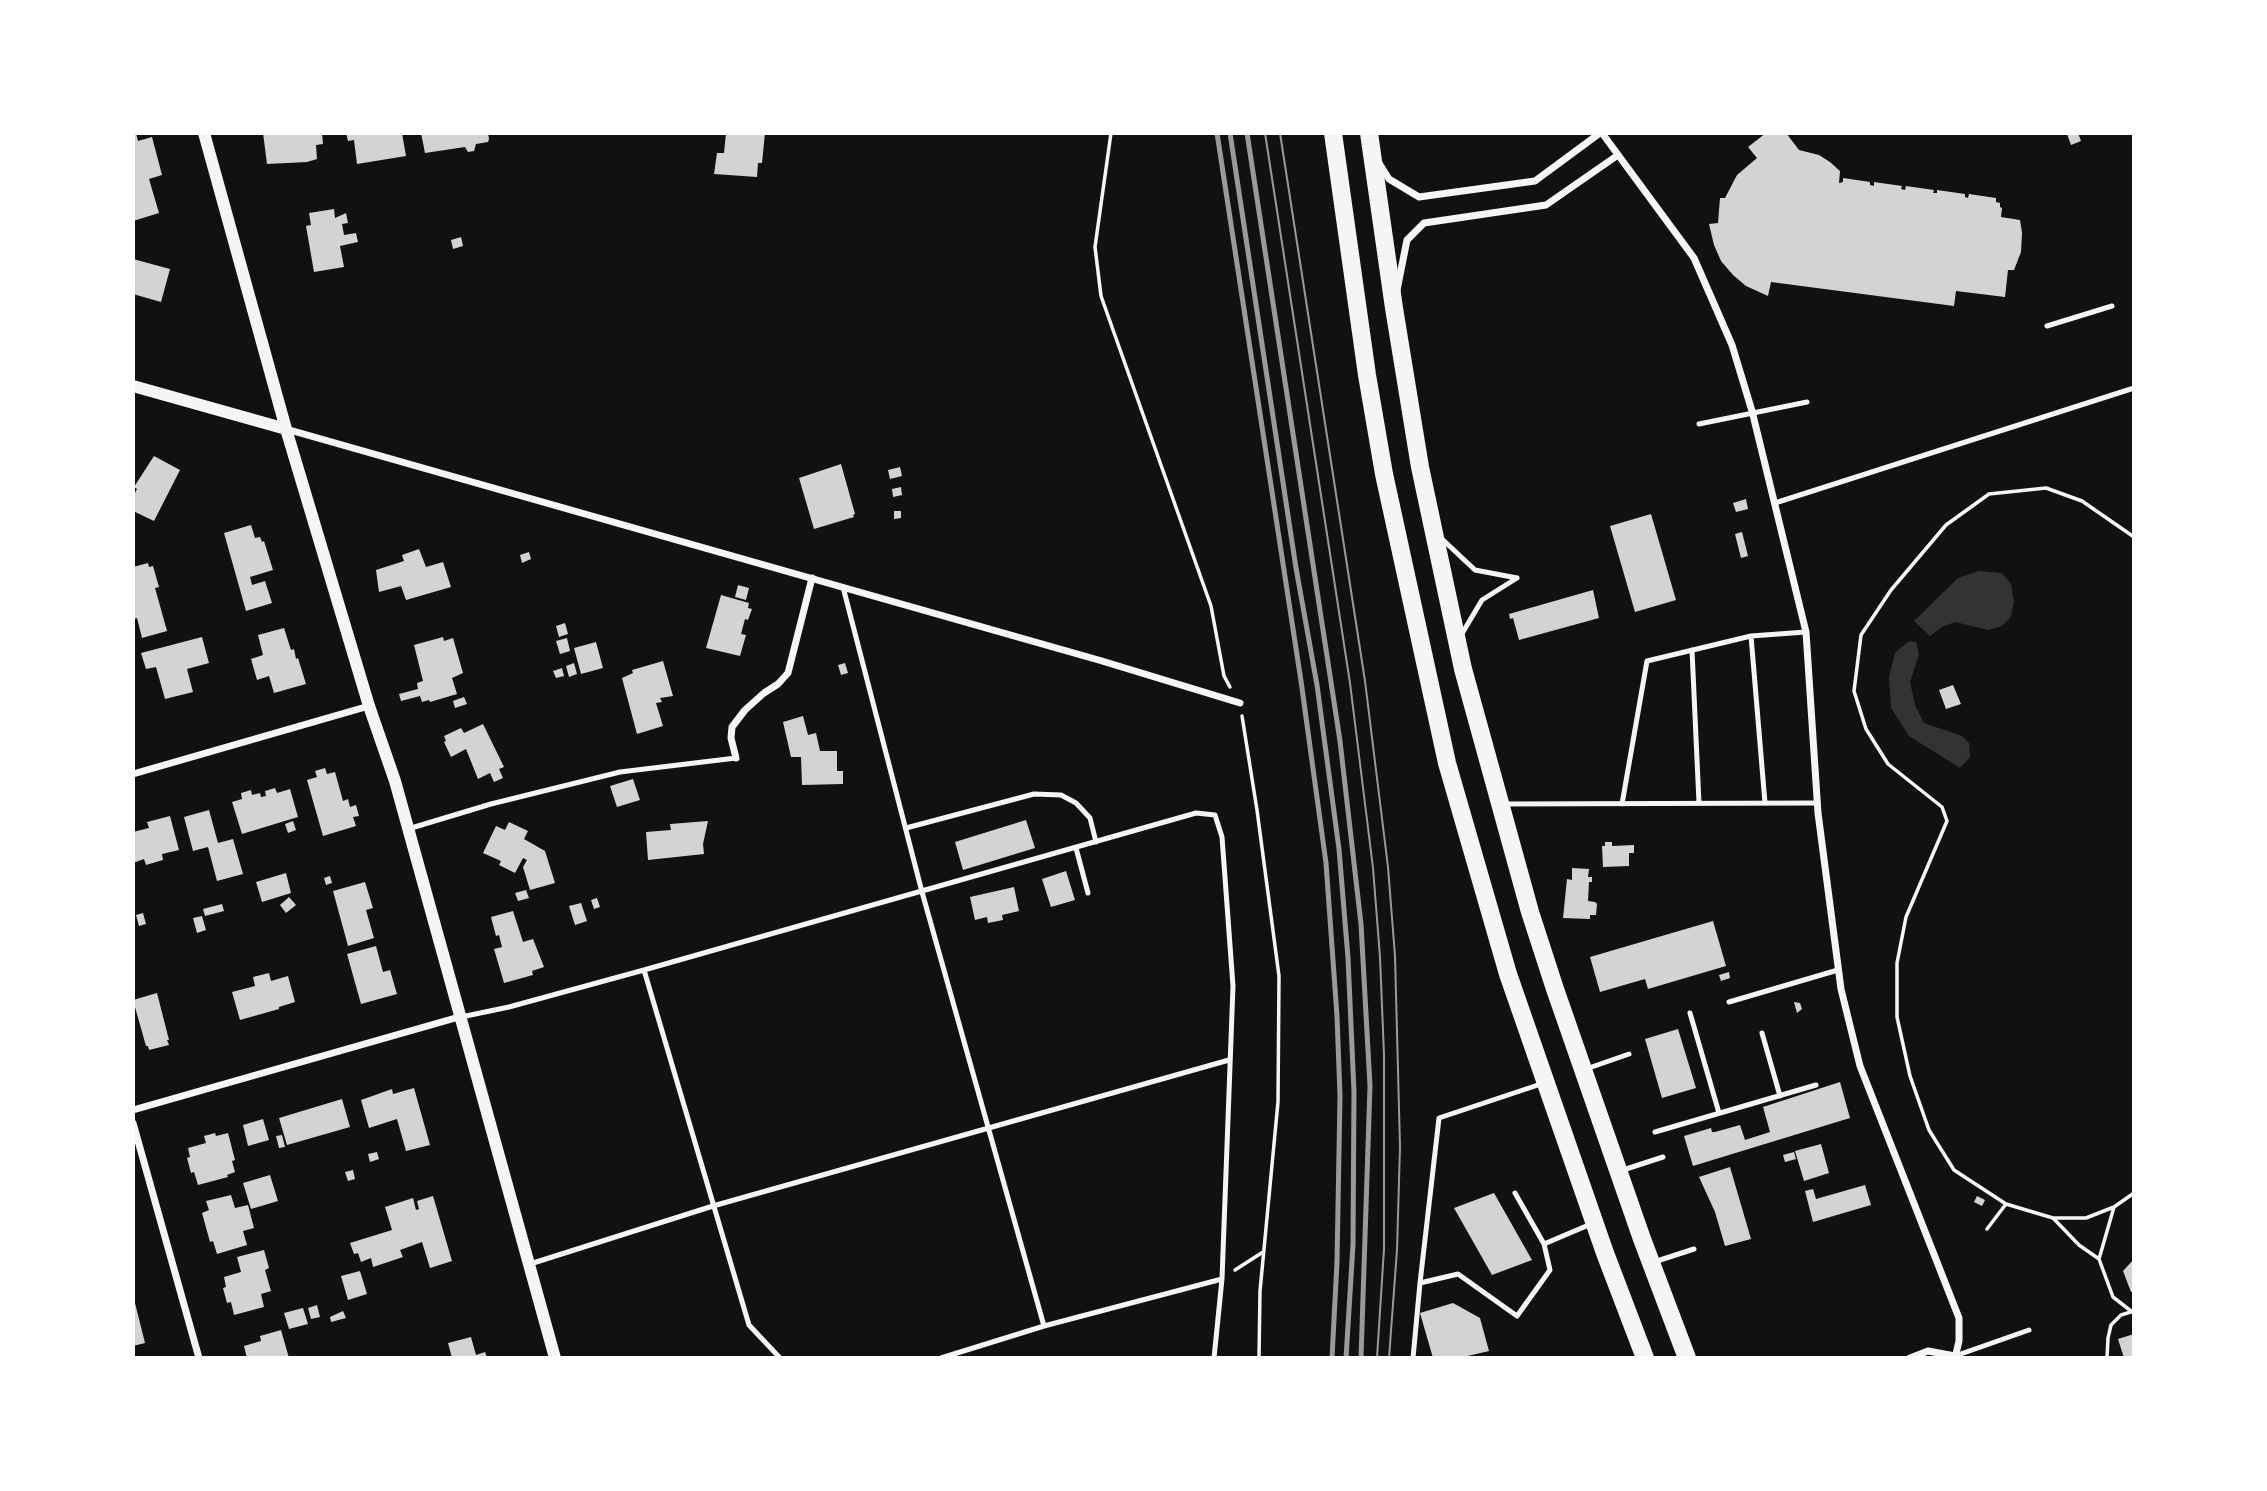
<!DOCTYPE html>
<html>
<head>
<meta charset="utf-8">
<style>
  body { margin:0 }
  #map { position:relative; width:2267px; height:1491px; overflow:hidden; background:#111; font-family:"Titillium Web",sans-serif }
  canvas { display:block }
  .frame { position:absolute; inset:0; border:135px solid #fff; pointer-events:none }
</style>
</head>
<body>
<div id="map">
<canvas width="2267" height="1491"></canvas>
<div class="frame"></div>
</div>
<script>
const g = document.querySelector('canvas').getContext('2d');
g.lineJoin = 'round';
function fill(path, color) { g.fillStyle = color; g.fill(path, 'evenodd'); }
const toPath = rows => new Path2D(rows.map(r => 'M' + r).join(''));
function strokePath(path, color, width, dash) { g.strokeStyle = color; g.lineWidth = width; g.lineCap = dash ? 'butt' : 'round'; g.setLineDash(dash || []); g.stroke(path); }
const water = toPath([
  [1979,571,2002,573,2011,584,2014,603,2010,618,2002,626,1988,630,1955,622,1942,627,1930,636,1914,621,1958,578],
  [1909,641,1916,642,1919,654,1910,682,1915,705,1924,723,1962,736,1969,743,1970,757,1960,768,1909,736,1891,708,1889,677,1895,653]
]);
const building = toPath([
  [133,133,136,133,138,141,152,137,162,175,149,179,159,213,133,221],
  [263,133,322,133,323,144,316,145,317,159,307,162,267,164],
  [346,133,402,133,406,156,357,164,354,140,348,141],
  [421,133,488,133,489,139,488,142,476,144,474,151,468,152,465,147,425,153],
  [726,133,765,133,762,163,758,163,757,177,714,174,717,153,724,153],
  [1766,133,1786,133,1799,150,1819,155,1830,162,1840,171,1839,183,1843,182,1843,178,1870,182,1870,185,1874,186,1874,182,1902,186,1901,189,1905,190,1906,186,1934,190,1933,193,1937,193,1937,190,1965,194,1965,197,1968,198,1969,194,1996,198,1996,202,2000,203,2000,207,2002,208,2001,217,2020,220,2022,233,2021,252,2014,270,2008,270,2005,297,1956,291,1954,306,1771,282,1768,296,1746,286,1733,275,1721,261,1714,245,1709,224,1718,223,1720,198,1725,198,1737,175,1757,158,1748,147],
  [2070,133,2078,133,2081,141,2071,145,2067,134],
  [334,209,335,218,346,213,348,223,342,224,344,235,356,233,358,242,340,246,344,267,314,272,306,226,311,225,309,213],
  [461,237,463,246,453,249,451,240],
  [133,259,170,269,161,302,133,294],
  [154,456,180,470,154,521,133,511,133,497,137,489,134,487],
  [841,464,855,514,853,515,854,517,814,529,799,478],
  [900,467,902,476,890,479,888,470],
  [901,487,902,495,893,497,892,489],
  [1746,499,1748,509,1736,512,1733,503],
  [894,511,901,511,901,518,894,519],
  [1651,514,1676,600,1635,612,1610,526],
  [251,525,255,538,260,537,262,542,264,541,273,570,250,577,252,585,265,581,272,603,246,611,224,533],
  [1742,532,1748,556,1741,558,1735,534],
  [419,549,426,567,443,562,451,587,406,600,401,586,379,592,376,570,404,561,402,555],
  [529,552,531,559,522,563,520,555],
  [148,563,149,567,153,566,159,587,155,588,167,631,142,638,137,618,133,619,133,567],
  [738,585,749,588,746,600,735,597],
  [1593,590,1599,618,1519,640,1513,618,1510,619,1509,614],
  [721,595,749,603,748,608,752,609,748,620,745,619,741,634,746,635,740,656,706,648],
  [565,623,568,634,559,637,556,626],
  [284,628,291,650,294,649,296,659,298,658,306,684,274,693,269,676,257,680,251,659,263,655,258,635],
  [202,637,209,663,187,669,193,692,165,699,156,667,146,669,141,653],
  [443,637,444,641,453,638,463,673,452,678,457,694,430,702,429,700,422,702,420,696,401,701,399,694,418,689,417,683,423,681,414,645],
  [567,638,570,651,560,654,556,641],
  [596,642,603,668,581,674,574,648],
  [663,661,673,696,660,698,662,702,656,703,663,726,637,734,622,678,633,673,632,670],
  [574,663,577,674,569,677,566,666],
  [845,663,848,673,841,675,838,665],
  [562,668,564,676,556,678,553,671],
  [1953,685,1961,704,1946,709,1939,690],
  [464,697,467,704,455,708,453,701],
  [803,716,808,735,816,733,820,751,837,751,837,771,843,771,843,784,802,785,801,757,791,757,783,722],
  [483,724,504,767,499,769,503,778,494,782,490,773,478,779,466,749,451,757,444,742,446,741,444,736,461,728,464,733],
  [325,768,327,774,335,772,343,801,348,799,350,807,356,805,359,816,353,817,356,826,323,836,307,780,317,777,315,771],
  [633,779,640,800,617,807,610,786],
  [275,788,277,793,290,789,298,817,242,834,232,802,242,799,241,793,251,790,252,795,260,793,261,797,266,796,265,791],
  [209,810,218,843,233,839,243,874,217,881,208,847,193,851,184,817],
  [170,816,179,850,162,854,163,860,146,865,144,859,133,863,133,832,149,828,147,822],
  [1026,820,1035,848,963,870,955,842],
  [293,821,296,830,288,833,285,824],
  [708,821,703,844,704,854,648,860,646,832,671,830,670,824],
  [509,822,528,831,524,839,545,851,555,883,530,890,523,867,527,860,523,858,515,873,499,865,501,861,483,853,496,826,505,830],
  [1605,842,1612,842,1612,846,1634,845,1634,853,1629,853,1629,866,1603,867,1602,846,1605,846],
  [1572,868,1589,869,1588,877,1592,877,1592,882,1589,882,1588,901,1595,902,1597,904,1596,915,1590,915,1590,919,1563,918,1567,879,1572,880],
  [1066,871,1075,900,1051,907,1042,879],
  [286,873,291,893,262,902,256,882],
  [330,876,332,883,326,885,324,878],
  [365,882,373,908,366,910,374,938,348,946,333,891],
  [1014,887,1019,911,1002,915,1003,920,988,923,987,917,975,920,970,897],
  [526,890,529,898,518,901,515,893],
  [289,897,296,905,286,913,280,905],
  [597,898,600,907,594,909,591,900],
  [581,903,587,921,575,925,569,906],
  [222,904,224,911,205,916,203,909],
  [513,911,523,942,533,939,544,967,532,971,533,975,504,983,494,949,502,947,499,935,496,936,491,917],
  [143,913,146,924,139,926,136,915],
  [202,916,206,930,197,933,193,918],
  [1713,921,1726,966,1648,989,1645,979,1600,992,1590,957],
  [376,946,383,972,390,970,397,994,361,1004,347,954],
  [1729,972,1730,978,1721,981,1719,975],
  [269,973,271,981,288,976,295,1002,279,1007,279,1009,240,1020,232,992,255,986,253,977],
  [157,993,169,1040,167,1040,169,1045,149,1050,148,1046,146,1046,133,1000],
  [1794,1002,1800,1003,1802,1009,1797,1013],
  [1678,1029,1696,1088,1662,1098,1645,1039],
  [1840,1082,1850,1118,1693,1166,1684,1136,1711,1128,1712,1132,1715,1132,1740,1125,1745,1140,1770,1132,1763,1107],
  [414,1088,430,1145,406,1151,397,1119,369,1128,361,1100,392,1089,393,1094],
  [342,1099,350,1127,287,1145,279,1118],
  [263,1119,269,1140,248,1146,243,1125],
  [215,1133,216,1136,228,1133,235,1160,232,1161,235,1172,227,1175,228,1177,198,1185,194,1172,191,1173,187,1158,190,1157,188,1148,206,1143,204,1136],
  [282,1135,285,1147,279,1148,276,1136],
  [1821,1144,1829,1173,1804,1181,1795,1151],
  [377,1152,379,1159,370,1162,368,1154],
  [1794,1152,1796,1159,1785,1162,1783,1155],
  [1730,1167,1751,1239,1725,1246,1715,1212,1699,1177],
  [353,1170,355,1179,348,1181,345,1172],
  [270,1175,278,1201,251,1209,243,1183],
  [1865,1185,1871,1205,1813,1222,1805,1191,1813,1189,1816,1199],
  [1494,1193,1532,1260,1492,1275,1454,1208],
  [231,1195,235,1208,248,1205,254,1228,243,1231,247,1245,217,1254,213,1241,210,1242,202,1213,209,1210,206,1201],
  [433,1196,452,1261,430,1268,422,1242,400,1250,403,1257,373,1267,371,1258,361,1262,358,1253,354,1254,350,1243,392,1230,385,1207,413,1198,416,1210,419,1209,417,1201],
  [1977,1196,1985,1200,1982,1206,1974,1202],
  [264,1250,269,1268,265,1270,271,1291,261,1294,264,1307,234,1315,231,1302,227,1303,223,1288,226,1287,224,1277,241,1272,237,1257],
  [2134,1259,2134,1292,2131,1292,2123,1271],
  [360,1271,367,1294,348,1300,341,1276],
  [135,1303,145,1343,133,1346,133,1304],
  [1453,1303,1480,1318,1489,1351,1459,1358,1433,1358,1420,1313],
  [317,1305,320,1317,311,1319,308,1308],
  [303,1308,308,1324,289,1329,284,1313],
  [343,1311,346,1318,331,1322,330,1317],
  [281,1330,289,1358,247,1358,244,1346,261,1341,260,1336],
  [2134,1334,2134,1358,2124,1358,2118,1339],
  [471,1337,476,1355,485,1352,487,1358,452,1358,448,1343]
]);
const path = toPath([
  [1111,133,1095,247,1101,296,1211,606,1224,676,1230,687],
  [1242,716,1257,810,1279,976,1278,1102,1260,1291,1259,1358],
  [2006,1204,2053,1218,2086,1218,2114,1207],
  [2053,1218,2079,1245,2099,1259],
  [1987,1229,2006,1204,1954,1170,1929,1130,1910,1076,1897,1017,1897,963,1906,917,1947,821,1942,807,1888,764,1866,729,1854,691,1861,635,1891,590,1946,525,1989,494,2046,488,2082,501,2134,537],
  [1235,1270,1263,1252],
  [2131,1311,2113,1297,2099,1259,2114,1207,2134,1193],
  [2107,1358,2108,1338,2111,1325,2121,1315,2134,1311]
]);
const service = toPath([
  [2047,326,2112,306],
  [1699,424,1807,402],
  [1775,503,2134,388],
  [1442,539,1475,570,1517,578],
  [843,587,922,892,1044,1326],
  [1460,637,1482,600,1517,578],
  [1692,650,1699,803],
  [1765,803,1751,636,1806,632],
  [1502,804,1817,803],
  [1622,804,1647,661,1751,636],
  [906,828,1034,794,1061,795,1076,803,1090,818,1096,842],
  [408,829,491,804,620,772,736,758],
  [1076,848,1088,893],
  [644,970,749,1325,780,1358],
  [1729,1002,1838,970],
  [1690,1013,1719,1113],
  [461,1017,509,1007,644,970,1196,813,1215,815,1222,837,1233,986,1222,1279,1214,1358],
  [1762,1033,1780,1096],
  [1586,1069,1629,1054],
  [1655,1132,1816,1085],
  [1623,1170,1663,1157],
  [1515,1193,1544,1244,1591,1224],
  [1654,1262,1694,1249],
  [530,1264,713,1206,1229,1060],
  [1420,1283,1439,1118,1544,1083],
  [1955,1356,2029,1330],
  [941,1358,1044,1326,1222,1279],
  [1413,1358,1420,1283,1458,1274,1517,1316,1550,1270,1544,1244]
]);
const minor = toPath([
  [1602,133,1694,258,1732,345,1752,411,1806,632,1818,813,1841,989,1860,1066,1959,1318,1959,1341,1955,1358],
  [1379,163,1389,179,1419,197,1535,181,1600,133],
  [1397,290,1407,240,1424,223,1546,205,1618,155],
  [286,429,1102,661,1240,703],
  [736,758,731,738,732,727,745,710,764,693,778,684,788,673,812,578],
  [133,774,369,706],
  [133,1110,459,1017],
  [133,1123,199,1358],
  [1910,1358,1928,1351,1955,1356]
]);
const tertiary = toPath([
  [204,133,286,429,369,706,395,781,555,1358],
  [133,386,286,429]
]);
const trunk = toPath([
  [1333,133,1367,375,1384,474,1447,763,1508,974,1605,1253,1645,1358],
  [1369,133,1394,308,1420,467,1463,669,1530,912,1555,989,1642,1239,1687,1358]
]);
const tram = toPath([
  [1265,133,1350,683,1373,868,1380,957,1384,1055,1384,1249,1377,1358],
  [1280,133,1365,681,1388,867,1395,956,1400,1147,1397,1250,1389,1358]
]);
const rail = toPath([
  [1217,133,1301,681,1326,863,1337,1016,1340,1096,1337,1262,1332,1358],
  [1230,133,1296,568,1317,685,1339,849,1348,958,1354,1092,1353,1245,1346,1358],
  [1247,133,1340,741,1361,924,1370,1086,1361,1358]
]);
fill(water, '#333');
fill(building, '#d3d3d3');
strokePath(path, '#f5f5f5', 3.5);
strokePath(service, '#f5f5f5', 5);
strokePath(minor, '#f5f5f5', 7);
strokePath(tertiary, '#f5f5f5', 12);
strokePath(trunk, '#f5f5f5', 18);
strokePath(tram, '#9a9a9a', 2);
strokePath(rail, '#9a9a9a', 5);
</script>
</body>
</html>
